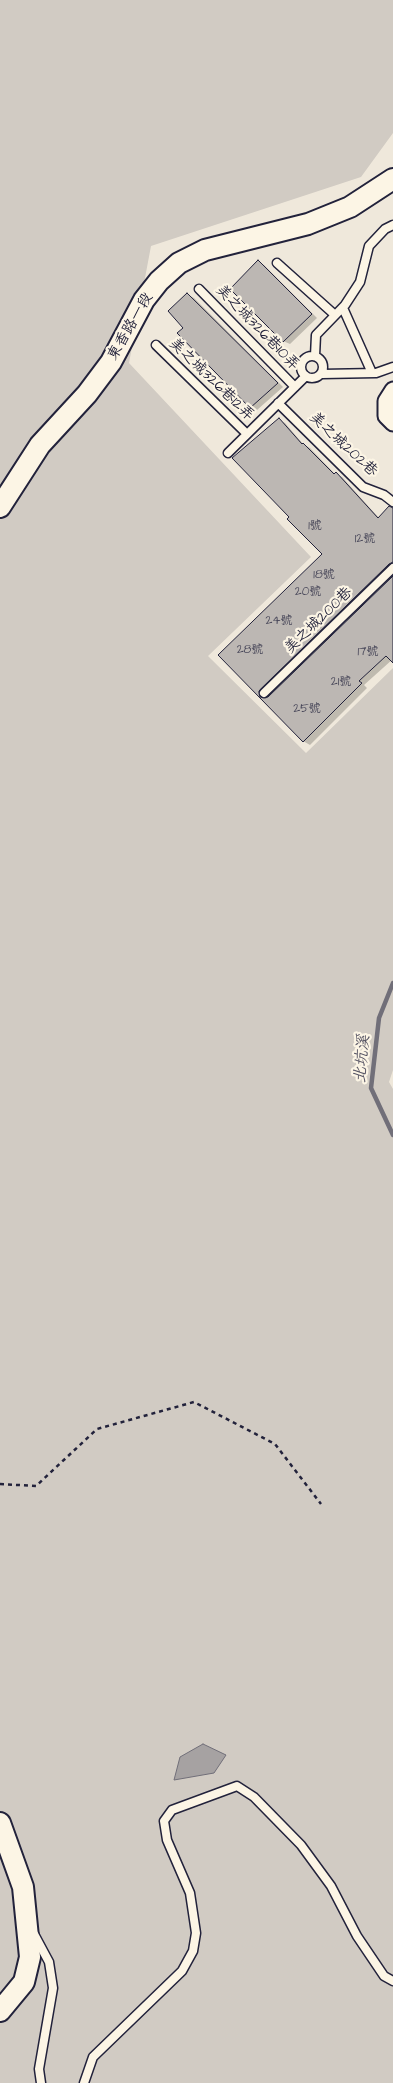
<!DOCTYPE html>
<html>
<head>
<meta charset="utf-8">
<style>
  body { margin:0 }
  canvas { display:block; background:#efe8db }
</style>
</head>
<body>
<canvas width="393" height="2083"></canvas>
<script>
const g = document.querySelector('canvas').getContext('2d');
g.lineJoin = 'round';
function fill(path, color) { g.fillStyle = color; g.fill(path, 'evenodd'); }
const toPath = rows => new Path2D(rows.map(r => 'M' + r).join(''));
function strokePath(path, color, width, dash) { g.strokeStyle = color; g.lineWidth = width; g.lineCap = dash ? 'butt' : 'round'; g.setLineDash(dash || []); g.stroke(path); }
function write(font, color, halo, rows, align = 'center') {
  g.font = font + ' "Architects Daughter","LXGW WenKai TC",sans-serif'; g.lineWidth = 4.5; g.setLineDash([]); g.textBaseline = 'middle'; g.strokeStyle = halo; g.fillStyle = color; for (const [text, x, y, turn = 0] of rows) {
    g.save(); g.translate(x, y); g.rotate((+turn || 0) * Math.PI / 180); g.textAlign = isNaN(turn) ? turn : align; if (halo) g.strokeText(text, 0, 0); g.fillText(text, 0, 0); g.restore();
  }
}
const green = toPath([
  [0,0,393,0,393,133,361,177,151,246,129,363,311,557,208,656,306,753,393,668,393,1070,389,1082,393,1089,393,2083,0,2083]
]);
const water = toPath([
  [203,1744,226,1755,214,1773,174,1780,180,1757,203,1744]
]);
const shadow = toPath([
  [258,262,264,265,317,318,290,344,283,341],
  [188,295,194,298,283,387,257,410,251,407,185,328],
  [279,420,285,423,303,444,310,448,335,474,342,477,379,518,393,513,393,570,266,692,264,698,268,698,393,578,393,659,364,685,367,688,310,745,303,741,220,655,323,554,291,517]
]);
const stream = toPath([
  [393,983,379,1018,371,1088,393,1135]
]);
const building = toPath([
  [258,260,312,314,283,342,230,289,258,260],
  [187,293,278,383,250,408,177,333,183,328,168,311,187,293],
  [279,418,302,444,303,443,334,474,336,472,378,518,389,506,393,508,393,562,389,564,259,691,260,697,268,697,393,576,393,663,386,656,359,681,362,683,303,742,218,655,322,554,287,519,289,517,232,458,279,418]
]);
const path = toPath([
  [0,1484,36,1486,97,1429,194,1402,275,1444,321,1504]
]);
const service = toPath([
  [277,263,335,315],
  [199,289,295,387],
  [343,308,372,373],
  [156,345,247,434],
  '301 367a11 11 0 1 1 22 0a11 11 0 1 1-22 0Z',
  [315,356,316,335,345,305,360,282,369,246,385,229,393,225],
  [322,374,376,373,393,367],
  [278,403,363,487,384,495,393,502],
  [228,453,306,376],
  [264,693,393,568],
  [34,1934,49,1962,53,1988,39,2069,41,2083],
  [84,2083,93,2057,182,1971,193,1951,196,1933,190,1893,167,1840,164,1821,172,1810,237,1786,254,1797,301,1845,331,1886,357,1936,384,1976,393,1981]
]);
const minor = toPath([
  [393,390,386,401,386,416,393,423]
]);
const tertiary = toPath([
  [0,507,40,445,87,394,111,362,144,300,159,281,179,263,205,250,308,224,350,207,393,179],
  [0,1823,23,1887,30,1957,24,1982,0,2011]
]);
const numberNames = [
  ["1號",315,526],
  ["12號",365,539],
  ["18號",324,575],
  ["20號",308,592],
  ["24號",279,621],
  ["28號",250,650],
  ["17號",368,652],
  ["21號",341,682],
  ["25號",307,709]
];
const streetNames = [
  ["東香路一段",131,327,-60],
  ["美之城326巷10弄",257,328,46],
  ["美之城326巷12弄",211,380,44],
  ["美之城202巷",343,445,43],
  ["美之城200巷",319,621,-44]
];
const waterNames = [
  ["北坑溪",363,1059,-85]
];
fill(green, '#d1cbc3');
fill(water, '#a6a2a2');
strokePath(water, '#716f79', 1);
fill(shadow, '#0003');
strokePath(stream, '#716f79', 4.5);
fill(building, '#bcb7b3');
strokePath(building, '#22223b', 1);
strokePath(service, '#22223b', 11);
strokePath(minor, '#22223b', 19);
strokePath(tertiary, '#22223b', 24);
strokePath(path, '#22223b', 2.5, [4, 4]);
strokePath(service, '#fcf5e5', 8);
strokePath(minor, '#fcf5e5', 15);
strokePath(tertiary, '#fcf5e5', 20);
write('12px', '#484759', null, numberNames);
write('15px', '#22223b', '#fcf5e5', streetNames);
write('italic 16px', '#575564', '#fcf5e5', waterNames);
</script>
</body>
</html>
